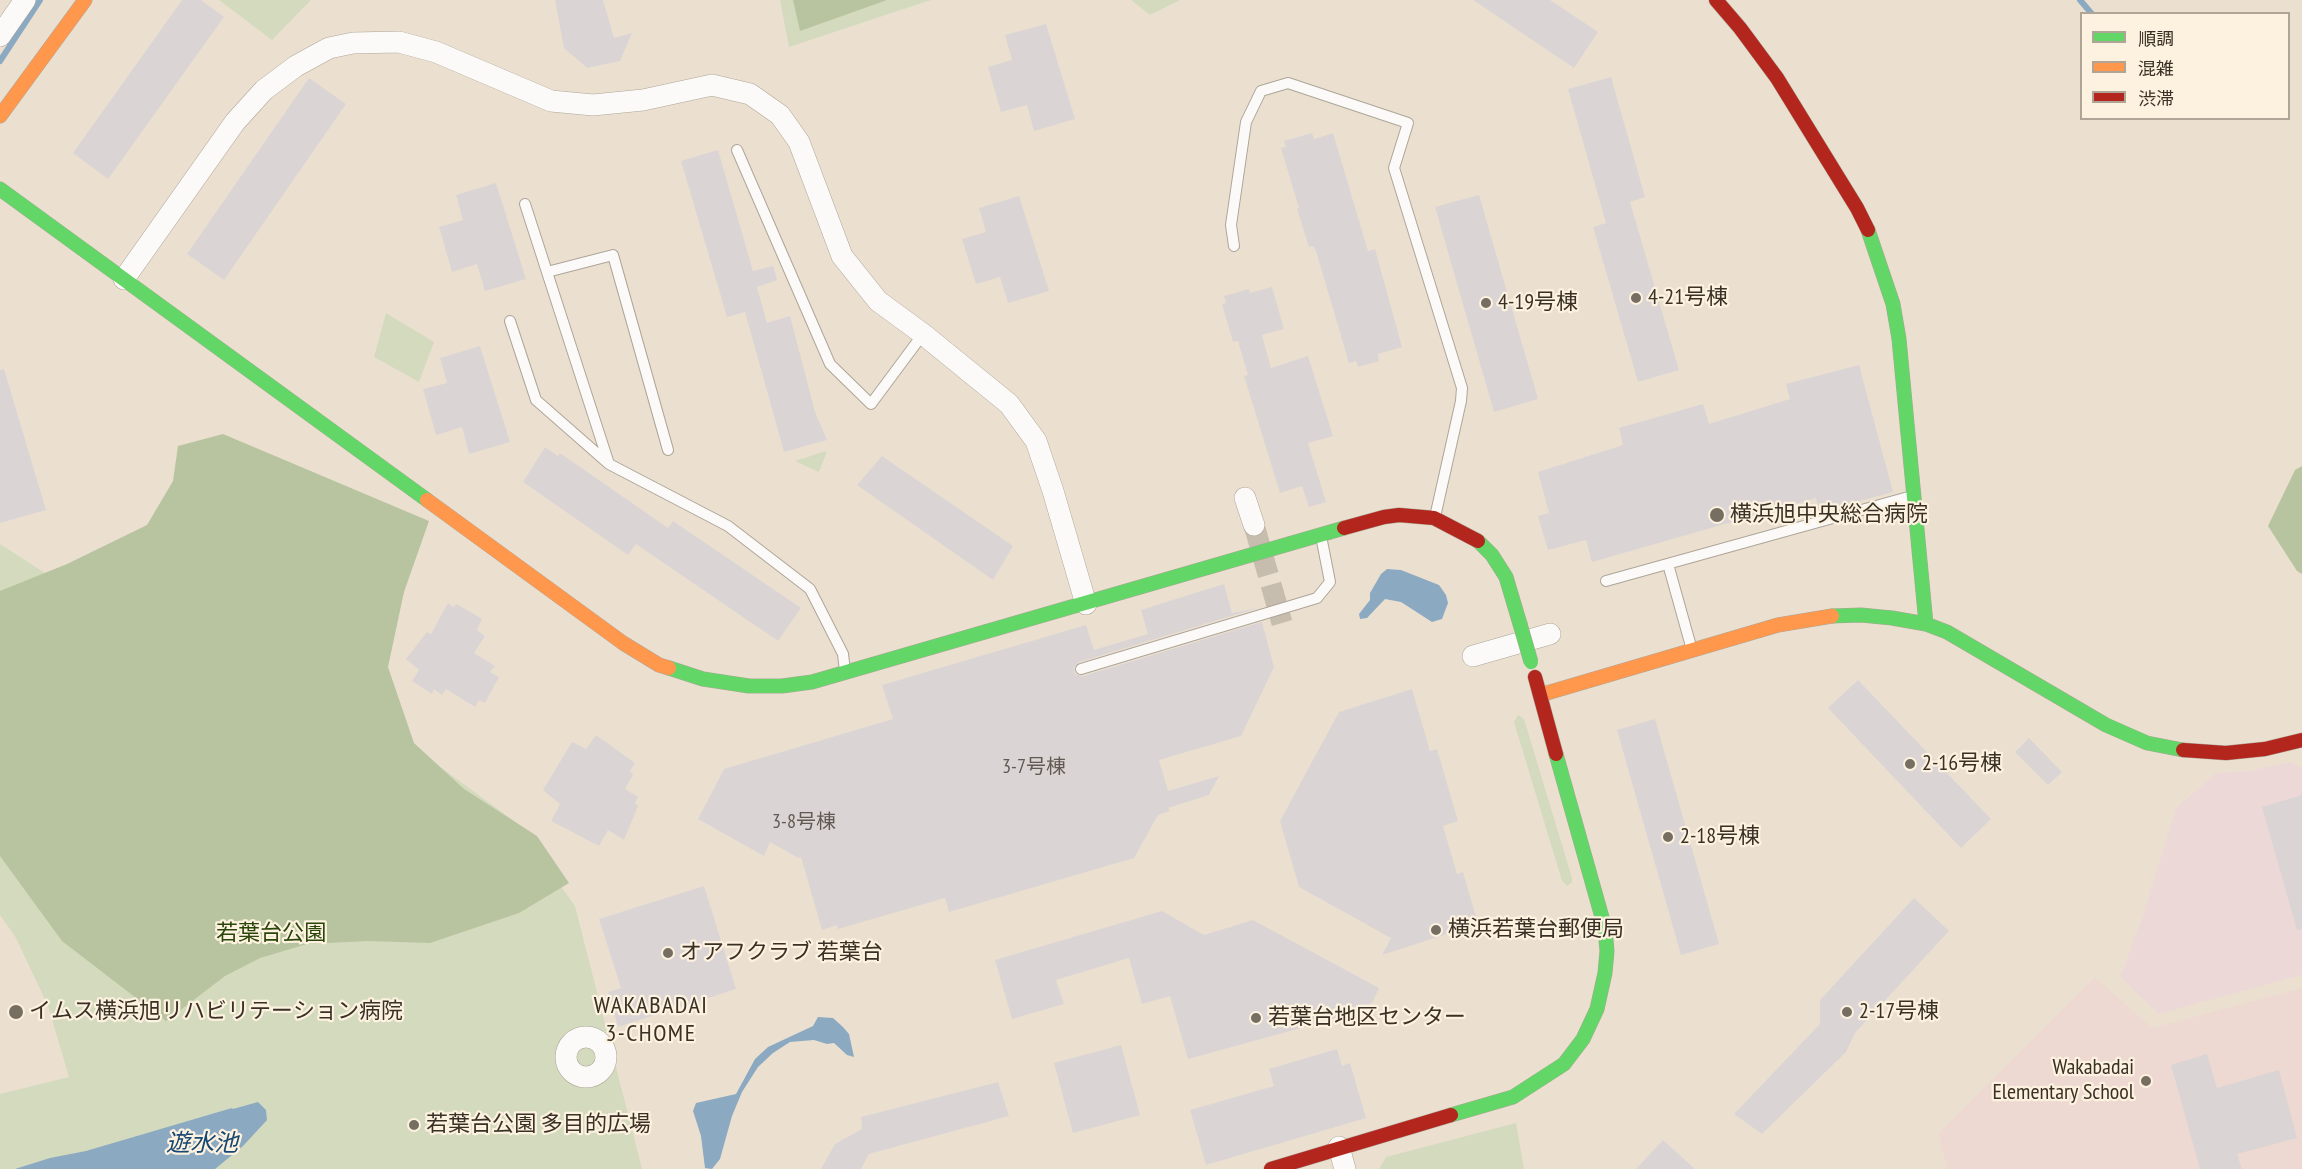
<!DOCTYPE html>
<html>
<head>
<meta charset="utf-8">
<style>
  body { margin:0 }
  #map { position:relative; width:2302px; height:1169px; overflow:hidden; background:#ebe0d0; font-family:"PT Sans Narrow","Noto Sans JP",sans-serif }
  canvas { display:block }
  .legend { position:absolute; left:2080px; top:12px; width:210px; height:108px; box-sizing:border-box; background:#fdf1df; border:2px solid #afa495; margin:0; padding:8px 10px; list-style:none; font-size:18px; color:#393126 }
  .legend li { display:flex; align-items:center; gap:12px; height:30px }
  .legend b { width:30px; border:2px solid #afa495 }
</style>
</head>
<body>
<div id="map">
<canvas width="2302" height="1169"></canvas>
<ul class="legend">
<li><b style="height:8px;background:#63d668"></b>順調</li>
<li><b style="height:8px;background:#ff974d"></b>混雑</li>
<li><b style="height:8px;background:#b3261e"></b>渋滞</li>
</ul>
</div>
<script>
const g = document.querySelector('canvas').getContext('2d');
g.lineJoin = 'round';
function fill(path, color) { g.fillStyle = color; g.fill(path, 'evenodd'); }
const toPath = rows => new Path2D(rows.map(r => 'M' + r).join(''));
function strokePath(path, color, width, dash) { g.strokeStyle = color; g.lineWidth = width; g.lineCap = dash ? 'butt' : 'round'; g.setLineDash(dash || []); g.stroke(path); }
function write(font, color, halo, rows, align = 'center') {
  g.font = font + ' "PT Sans Narrow","Noto Sans JP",sans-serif'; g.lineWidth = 4.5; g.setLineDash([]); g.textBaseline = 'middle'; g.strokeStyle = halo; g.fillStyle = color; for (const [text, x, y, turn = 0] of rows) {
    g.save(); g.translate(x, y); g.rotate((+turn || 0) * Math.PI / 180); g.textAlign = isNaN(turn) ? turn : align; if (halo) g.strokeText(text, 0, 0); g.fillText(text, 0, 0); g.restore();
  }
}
const industrial = toPath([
  [2291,762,2302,768,2302,975,2159,1014,2120,977,2144,912,2176,808,2216,773,2249,771]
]);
const education = toPath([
  [2095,977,2152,1028,2302,988,2302,1169,1947,1169,1938,1134]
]);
const green = toPath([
  [219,0,311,0,272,40],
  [780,0,931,0,789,47],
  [1131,0,1180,0,1150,15],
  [386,313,434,342,419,382,374,357],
  [827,451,819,472,795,461,826,451],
  [0,544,45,573,380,657,409,744,514,821,575,906,642,1169,0,1169,0,1094,69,1077,48,1006,16,938,0,915],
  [1518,715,1524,719,1572,878,1572,882,1567,886,1562,881,1514,722],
  [1516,1123,1524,1169,1379,1169,1386,1157]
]);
const forest = toPath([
  [793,0,887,0,800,31],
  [223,434,429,521,404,592,388,667,414,743,464,789,537,836,569,883,519,913,430,943,368,941,307,944,260,958,225,976,166,1021,62,941,0,856,0,591,67,564,147,525,173,481,178,446],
  [2302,466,2302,574,2297,571,2268,526,2295,470]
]);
const water = toPath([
  [1387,569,1401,570,1439,585,1446,595,1448,603,1442,619,1432,622,1401,602,1385,599,1367,618,1360,619,1359,614,1370,600,1370,593,1381,574],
  [818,1017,833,1018,843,1027,849,1034,854,1057,847,1055,834,1043,827,1044,814,1040,790,1042,773,1053,758,1067,742,1092,732,1116,720,1159,712,1169,705,1168,701,1136,693,1111,696,1103,736,1094,755,1059,768,1047,813,1026],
  [258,1102,266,1110,267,1120,243,1146,215,1169,15,1169,50,1158,86,1151,232,1108,233,1109]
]);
const stream = toPath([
  [2080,0,2092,14],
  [0,61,40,0]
]);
const building = toPath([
  [182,0,201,0,224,17,108,179,73,153],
  [555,0,603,0,614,38,632,33,620,61,587,68,564,48],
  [1473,0,1550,0,1598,32,1574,68],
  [1046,24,1075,119,1034,131,1027,105,1001,112,988,67,1012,60,1005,35],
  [1611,77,1645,197,1630,202,1679,370,1638,382,1593,227,1606,223,1568,89],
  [309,78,346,104,224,280,187,254],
  [1312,133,1314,139,1333,133,1368,251,1375,249,1402,347,1378,354,1379,361,1358,367,1356,361,1349,363,1316,251,1313,246,1309,247,1297,209,1299,208,1281,148,1286,147,1284,141],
  [718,150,753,271,773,266,777,280,757,287,767,323,790,316,815,412,827,440,784,452,745,312,727,317,681,161],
  [496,183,526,279,485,291,477,264,452,272,439,227,463,220,456,195],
  [1479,195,1538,399,1494,412,1435,207],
  [1019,196,1049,291,1008,303,1000,277,976,284,962,239,986,232,979,208],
  [1272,287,1284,329,1262,335,1271,368,1308,356,1333,436,1308,443,1326,502,1309,507,1302,486,1280,493,1244,376,1248,375,1238,341,1233,342,1222,304,1226,303,1224,296,1249,289,1250,293],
  [480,346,510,442,469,454,462,427,436,435,423,389,447,383,440,358],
  [1859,365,1893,492,1819,512,1816,498,1592,562,1586,540,1548,550,1538,516,1549,513,1538,472,1623,445,1619,428,1703,404,1709,424,1790,399,1786,384],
  [4,369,46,510,0,523,0,370],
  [545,447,558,456,560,453,668,528,673,521,801,608,778,641,636,544,628,555,523,482],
  [882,456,1013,546,993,580,857,485],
  [1224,584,1232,613,1258,608,1079,662,1074,667,1075,674,1083,676,1262,622,1274,667,1241,736,1159,760,1168,791,1219,776,1209,795,1168,808,1170,811,1158,815,1134,858,949,912,945,898,838,929,837,925,822,930,801,857,798,858,770,842,764,856,698,819,724,769,893,719,882,685,1086,625,1094,650,1148,634,1141,610],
  [448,603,453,607,457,604,482,619,477,630,485,636,474,653,495,666,490,672,499,677,485,703,479,700,475,707,446,689,442,695,434,689,432,694,412,681,419,670,406,659,427,632,431,634],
  [1858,680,1991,819,1961,848,1828,708],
  [1412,689,1430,751,1437,749,1458,821,1443,826,1457,874,1463,872,1478,924,1382,955,1391,938,1299,887,1280,821,1339,712],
  [1655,719,1719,944,1681,955,1617,730],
  [596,735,635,763,630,771,633,775,625,789,638,797,635,803,638,806,624,840,608,830,599,846,551,821,560,804,543,790,572,742,586,749],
  [2029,738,2062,772,2048,785,2015,752],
  [2302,795,2302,929,2297,930,2262,807],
  [704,886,736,989,618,1027,608,992,621,988,599,919],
  [1914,898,1949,931,1855,1033,1846,1052,1762,1134,1734,1114,1820,1024,1820,1000],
  [1162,911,1204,935,1253,920,1379,988,1373,1001,1363,1011,1188,1059,1170,996,1142,1004,1129,958,1056,980,1064,1004,1012,1019,995,960],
  [1121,1045,1140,1115,1073,1133,1054,1063],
  [1337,1049,1342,1066,1350,1063,1366,1118,1206,1165,1190,1110,1274,1086,1269,1069],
  [2207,1054,2217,1088,2279,1070,2297,1138,2237,1154,2242,1169,2200,1169,2171,1065],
  [998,1082,1009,1116,869,1154,861,1169,821,1169,835,1144,862,1129,861,1117],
  [1663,1140,1695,1169,1636,1169]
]);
const streetTunnel = toPath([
  [1254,525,1282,623]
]);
const lane = toPath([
  [737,150,830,364,871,404,923,334],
  [525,204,609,464,728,526,810,589,843,654,845,671],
  [1234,246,1231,225,1246,122,1261,91,1288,83,1408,123,1394,168,1462,388,1461,401,1435,517],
  [547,272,613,255,668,450],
  [510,321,536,400,609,464],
  [1668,564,1692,650],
  [1606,581,1912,496],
  [1081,669,1317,598,1330,582,1321,536]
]);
const street = toPath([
  [0,36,25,0],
  [124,279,235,122,264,90,296,66,329,48,353,43,399,42,436,52,551,101,593,105,643,100,712,85,750,94,780,115,799,142,842,256,878,301,923,334,1009,404,1036,441,1053,491,1086,604],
  [1245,498,1254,525],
  [1473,656,1550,634],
  '566 1057a20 20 0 1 1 40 0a20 20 0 1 1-40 0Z',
  [1339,1147,1345,1169]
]);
const fast = toPath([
  [0,189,427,500],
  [1868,230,1893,304,1899,339,1926,624],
  [1478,541,1492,555,1506,577,1520,624],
  [1832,616,1861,615,1892,618,1926,624,1947,632,2106,725,2147,743,2183,750],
  [669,668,703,679,749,686,782,686,812,682,1344,528],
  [1451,1115,1513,1097,1564,1064,1583,1039,1597,1009,1605,973,1607,951,1605,928,1556,754]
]);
const slow = toPath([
  [0,116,85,0],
  [427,500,623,643,659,665,669,668],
  [1540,695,1778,625,1832,616]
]);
const jam = toPath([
  [1716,0,1740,28,1777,78,1857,208,1868,230],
  [1344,528,1384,517,1399,515,1434,518,1478,541],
  [1535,677,1556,754],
  [2183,750,2226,753,2265,749,2302,740],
  [1271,1169,1451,1115]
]);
const fastBridge = toPath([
  [1520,624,1531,662]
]);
const markers = [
  [1636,298,6,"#776e62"],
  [1486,303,6,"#776e62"],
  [1717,515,8,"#776e62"],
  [1910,764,6,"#776e62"],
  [1668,837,6,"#776e62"],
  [1436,930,6,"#776e62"],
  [668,953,6,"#776e62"],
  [16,1012,8,"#776e62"],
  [1847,1012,6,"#776e62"],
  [1256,1018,6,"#776e62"],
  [2146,1081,6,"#776e62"],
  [414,1125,6,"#776e62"]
];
const numberNames = [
  ["3-7号棟",1034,767],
  ["3-8号棟",804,822]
];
const poiNames = [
  ["4-21号棟",1648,298],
  ["4-19号棟",1498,303],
  ["横浜旭中央総合病院",1730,515],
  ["2-16号棟",1922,764],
  ["2-18号棟",1680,837],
  ["横浜若葉台郵便局",1448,930],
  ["オアフクラブ 若葉台",680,953],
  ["イムス横浜旭リハビリテーション病院",29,1012],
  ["2-17号棟",1859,1012],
  ["若葉台地区センター",1268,1018],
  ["Wakabadai",2134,1068,"right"],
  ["Elementary School",2134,1093,"right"],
  ["若葉台公園 多目的広場",426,1125]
];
const parkNames = [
  ["若葉台公園",271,934]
];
const neighbourhoodNames = [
  ["WAKABADAI",651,1006],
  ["3-CHOME",651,1034]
];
const waterNames = [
  ["遊水池",202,1144]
];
fill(industrial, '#ecd9d7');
fill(education, '#edd9d2');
fill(green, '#d3dabd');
fill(forest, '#b8c49f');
fill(water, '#8ca9c2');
strokePath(stream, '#8ca9c2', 6);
fill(building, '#dbd4d4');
strokePath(streetTunnel, '#c7bdae', 21, [21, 10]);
strokePath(lane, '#ada598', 12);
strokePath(street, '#ada598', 22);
strokePath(fast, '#ada598', 15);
strokePath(slow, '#ada598', 15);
strokePath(jam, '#ada598', 15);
strokePath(lane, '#fcfaf8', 10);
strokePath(street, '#fcfaf8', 21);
strokePath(fast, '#63d668', 14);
strokePath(slow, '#ff974d', 14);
strokePath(jam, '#b3261e', 14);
strokePath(fastBridge, '#ada598', 15, []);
strokePath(fastBridge, '#63d668', 14);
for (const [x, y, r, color] of markers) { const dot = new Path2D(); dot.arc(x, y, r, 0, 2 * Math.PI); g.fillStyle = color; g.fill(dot); strokePath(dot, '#fdf1df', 2); }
write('20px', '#625a52', null, numberNames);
write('22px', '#393126', '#fdf1df', poiNames, 'left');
write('22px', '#2a450a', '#fdf1df', parkNames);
g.letterSpacing = '1.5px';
write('24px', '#393126', '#fdf1df', neighbourhoodNames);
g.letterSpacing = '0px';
write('italic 24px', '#154772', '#fdf1df', waterNames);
</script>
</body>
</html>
